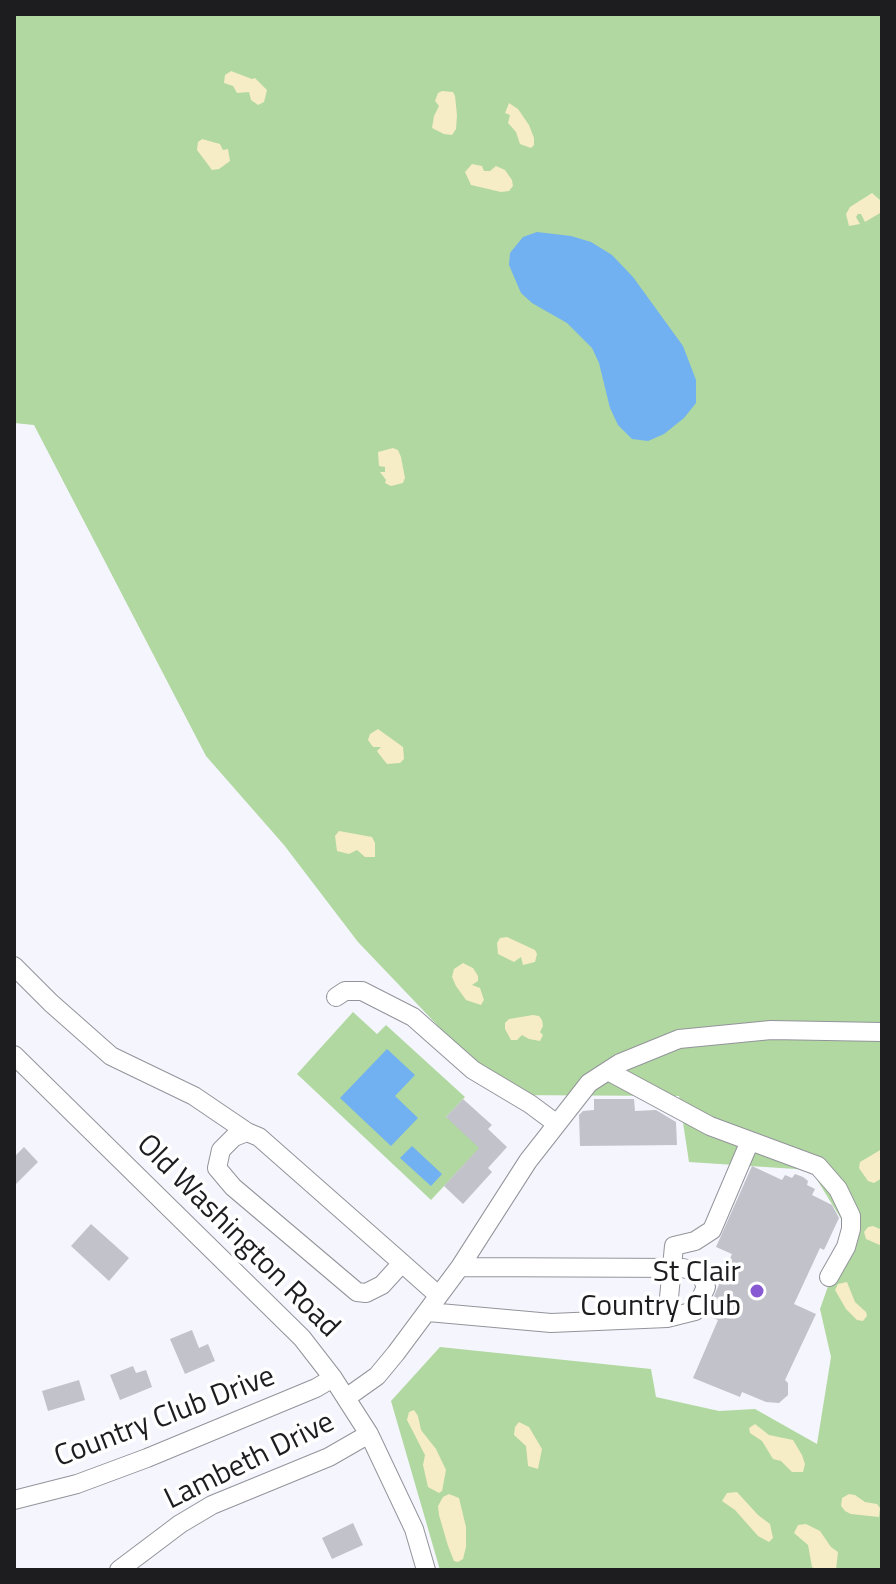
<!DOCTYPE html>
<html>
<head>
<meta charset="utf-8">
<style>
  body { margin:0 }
  #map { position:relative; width:896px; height:1584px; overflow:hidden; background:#f4f5fd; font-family:"Titillium Web",sans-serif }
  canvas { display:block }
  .frame { position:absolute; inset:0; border:16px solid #1d1d20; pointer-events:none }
</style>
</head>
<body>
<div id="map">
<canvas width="896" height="1584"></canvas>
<div class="frame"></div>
</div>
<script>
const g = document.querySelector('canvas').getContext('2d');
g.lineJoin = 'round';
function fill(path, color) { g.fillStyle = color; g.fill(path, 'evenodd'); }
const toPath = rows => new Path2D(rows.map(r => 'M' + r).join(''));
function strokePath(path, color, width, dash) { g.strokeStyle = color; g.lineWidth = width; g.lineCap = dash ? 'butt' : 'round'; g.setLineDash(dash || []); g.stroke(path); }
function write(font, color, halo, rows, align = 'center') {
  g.font = font + ' "Titillium Web",sans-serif'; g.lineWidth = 7; g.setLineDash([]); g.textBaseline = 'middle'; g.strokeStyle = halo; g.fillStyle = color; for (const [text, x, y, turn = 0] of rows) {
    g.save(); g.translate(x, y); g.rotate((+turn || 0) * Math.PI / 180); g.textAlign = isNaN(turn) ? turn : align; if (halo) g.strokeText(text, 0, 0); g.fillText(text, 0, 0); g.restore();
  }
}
const green = toPath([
  [14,14,882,14,882,1570,440,1570,391,1401,440,1347,651,1369,656,1397,719,1411,755,1409,817,1444,831,1357,820,1309,848,1230,811,1170,689,1162,679,1096,504,1095,358,942,284,845,206,756,34,425,14,423],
  [353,1012,377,1034,386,1025,465,1097,446,1117,488,1147,473,1155,431,1200,297,1074]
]);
const sand = toPath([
  [231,71,252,79,255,78,267,90,264,102,258,105,251,100,249,92,237,93,233,86,224,83,225,75],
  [442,91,453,92,455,96,457,115,456,129,452,135,444,134,432,128,434,116,439,106,435,101,438,93],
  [509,103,518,109,529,125,534,138,534,145,531,148,520,144,516,132,508,123,510,115,505,113],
  [202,139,220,144,223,150,228,149,230,161,219,169,212,170,197,150,198,142],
  [472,164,482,166,484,171,490,171,496,166,505,170,512,180,513,186,509,191,501,192,471,185,465,172],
  [872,193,880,200,880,213,865,222,861,214,858,214,856,217,860,224,849,226,846,214,850,207],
  [393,448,398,450,401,457,405,478,403,483,391,486,385,483,386,480,380,472,385,472,385,467,379,466,378,452],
  [378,729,403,747,404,759,400,763,387,764,379,754,377,751,381,747,373,747,368,740,370,734],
  [339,831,372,837,375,843,375,857,365,857,357,850,349,854,337,851,335,836],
  [507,937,535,950,537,954,535,962,523,965,521,957,514,962,498,954,497,943,500,938],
  [463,963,473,968,478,976,478,981,472,985,480,988,484,1000,481,1005,466,1000,456,986,452,977,454,969],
  [533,1015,539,1016,542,1020,543,1026,540,1032,543,1035,540,1041,529,1039,522,1035,517,1040,511,1040,505,1029,505,1023,509,1019],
  [882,1149,882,1178,874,1183,868,1181,859,1168,860,1162],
  [873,1226,882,1230,882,1246,866,1239,864,1232,868,1227],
  [847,1282,855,1302,866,1312,867,1316,863,1321,857,1320,846,1309,835,1290,838,1284],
  [414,1410,418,1416,421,1430,436,1449,446,1470,442,1491,439,1493,428,1487,423,1465,425,1455,407,1420,409,1412],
  [519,1422,529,1427,542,1449,538,1469,528,1466,526,1446,514,1435,515,1427],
  [755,1424,769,1435,793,1440,802,1455,805,1464,803,1472,792,1472,781,1461,773,1459,762,1441,750,1433,749,1428],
  [737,1492,758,1515,770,1524,773,1538,769,1542,758,1536,735,1510,722,1501,727,1493],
  [449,1494,459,1498,466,1527,466,1547,463,1559,458,1562,454,1561,448,1546,439,1515,438,1506,443,1497],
  [849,1494,855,1495,865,1502,877,1504,880,1508,879,1517,851,1514,845,1511,841,1506,842,1498],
  [806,1524,820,1531,831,1547,838,1552,836,1570,817,1570,812,1567,808,1545,794,1533,798,1525]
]);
const water = toPath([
  [537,232,571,236,591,242,612,255,633,277,683,346,696,380,696,403,684,418,664,434,648,441,632,439,618,425,610,408,599,363,592,348,567,323,532,303,521,293,509,265,510,253,523,237],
  [387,1049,415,1075,395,1096,418,1118,391,1146,340,1098],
  [412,1146,442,1174,431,1186,400,1158]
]);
const building = toPath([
  [463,1099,492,1125,488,1129,507,1147,488,1168,492,1172,463,1204,444,1186,479,1148,446,1117],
  [594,1099,634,1099,635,1111,656,1110,676,1122,677,1145,580,1146,579,1115,583,1111,594,1110],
  [24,1147,38,1162,14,1186,14,1157],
  [752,1166,782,1180,785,1175,792,1178,795,1174,803,1177,808,1181,807,1185,815,1189,812,1195,832,1205,839,1218,824,1250,820,1248,794,1304,816,1314,785,1380,788,1383,788,1395,779,1403,766,1402,742,1392,740,1397,693,1378,718,1320,706,1315,732,1254,716,1247],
  [91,1224,129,1258,109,1281,71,1246],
  [192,1330,199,1348,208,1344,215,1361,185,1374,170,1339],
  [133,1366,136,1373,146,1370,152,1387,120,1400,110,1375],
  [79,1380,85,1400,48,1411,42,1391],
  [353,1523,363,1545,332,1559,322,1538]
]);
const minor = toPath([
  [14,966,51,1003,111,1056,194,1096,247,1132],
  [336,997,345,991,362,991,413,1017,473,1070,530,1104,557,1124],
  [14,1055,302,1338,333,1378,369,1434,414,1529,426,1570],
  [608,1071,710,1126,818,1166,838,1189,851,1216,851,1229,846,1247,829,1277],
  [402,1263,382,1285,366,1293,357,1292,233,1187,217,1168,221,1150,234,1137,247,1132,259,1137,402,1263,438,1295],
  [428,1312,551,1323,667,1318,695,1311,706,1287,700,1273,683,1268,460,1267],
  [667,1318,674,1246,695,1241,712,1230,750,1141],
  [346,1398,377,1376,396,1353,460,1267,528,1161,589,1083,620,1063,679,1039,771,1030,882,1032],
  [14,1500,77,1484,147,1458,316,1388,333,1378],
  [119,1570,180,1524,212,1505,329,1457,369,1434]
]);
const markers = [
  [757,1291,8,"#875ad3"]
];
const streetNames = [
  ["Old Washington Road",237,1237,45],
  ["Country Club Drive",165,1418,-21],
  ["Lambeth Drive",250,1462,-26]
];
const poiNames = [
  ["St Clair",741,1274],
  ["Country Club",741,1308]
];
fill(green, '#b1d8a0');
fill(sand, '#f6ecc6');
fill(water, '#71b0f1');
fill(building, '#c2c2ca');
strokePath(minor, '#93949b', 20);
strokePath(minor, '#fff', 18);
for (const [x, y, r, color] of markers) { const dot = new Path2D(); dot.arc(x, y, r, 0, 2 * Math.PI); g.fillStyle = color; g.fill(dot); strokePath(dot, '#fff', 3); }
write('30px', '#1d1d20', '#fff', streetNames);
write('30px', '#1d1d20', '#fff', poiNames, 'right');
</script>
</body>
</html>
